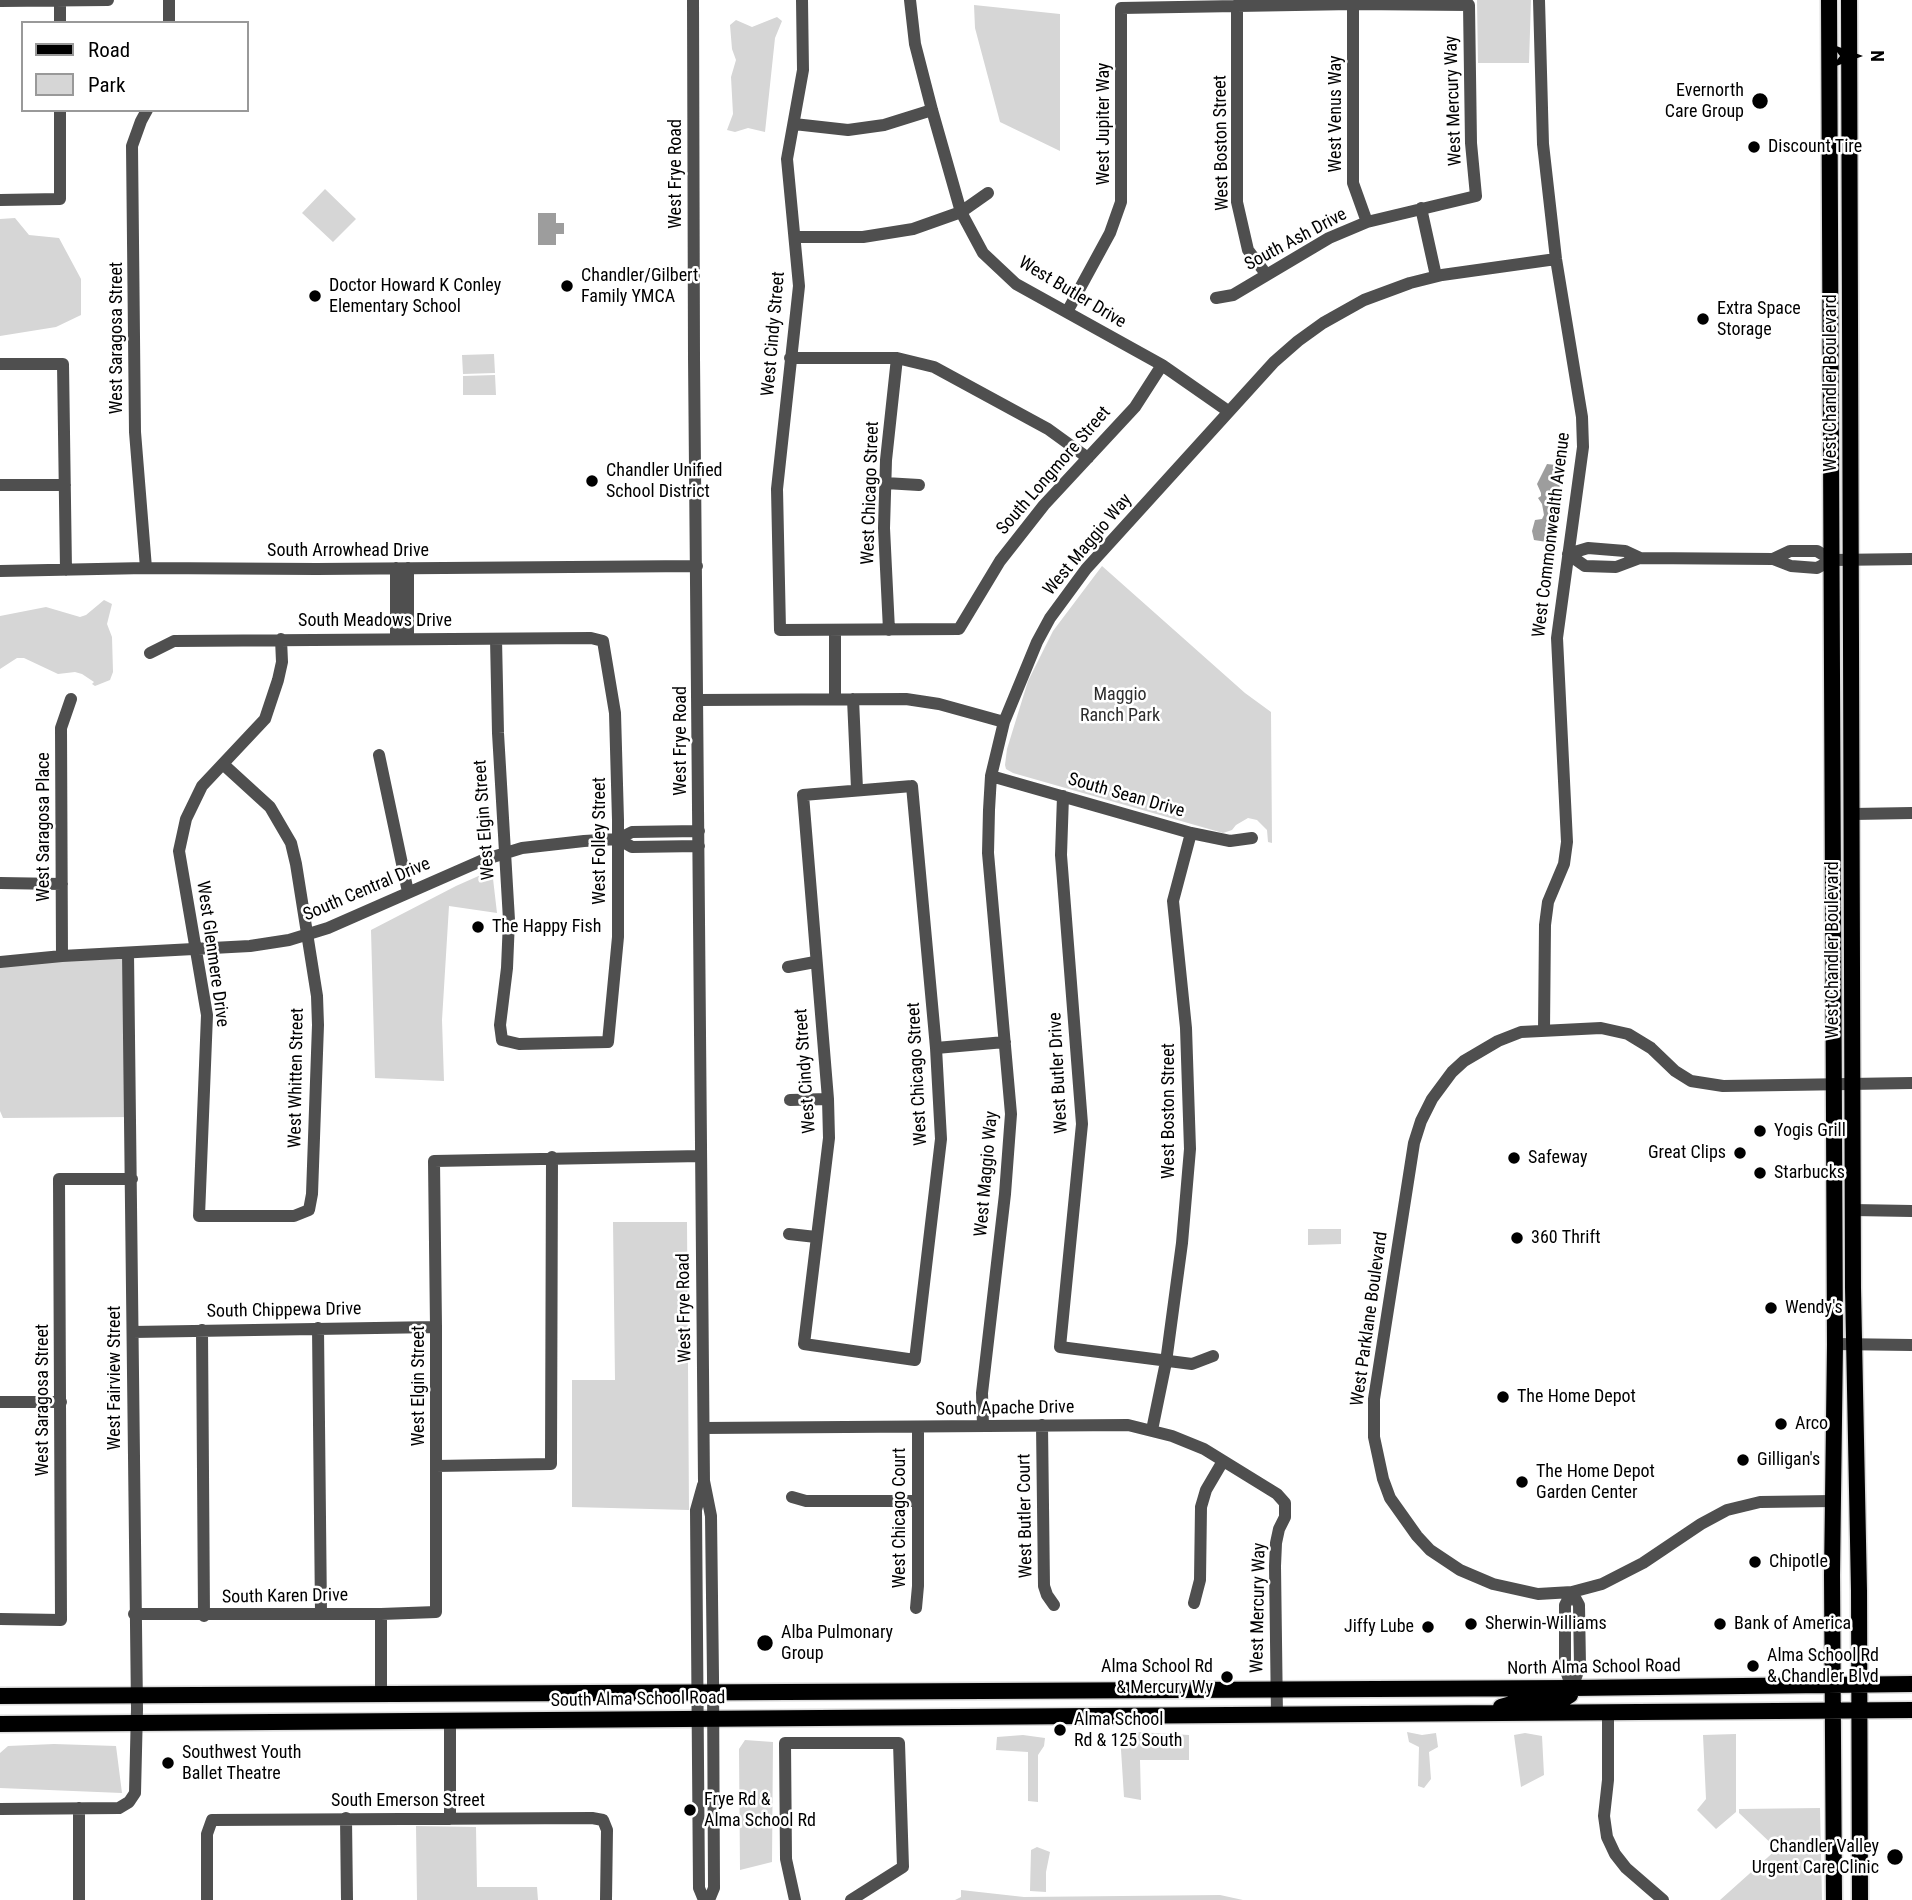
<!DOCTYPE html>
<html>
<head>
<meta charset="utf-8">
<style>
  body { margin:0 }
  #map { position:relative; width:1912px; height:1900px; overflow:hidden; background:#fff; font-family:"Roboto Condensed",sans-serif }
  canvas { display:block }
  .legend { position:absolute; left:21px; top:21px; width:228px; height:91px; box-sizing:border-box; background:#fff; border:2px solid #999; margin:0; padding:9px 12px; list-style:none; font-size:21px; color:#000 }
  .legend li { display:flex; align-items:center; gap:14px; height:35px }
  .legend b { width:35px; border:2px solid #999 }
  .north { position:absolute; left:1821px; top:21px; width:70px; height:70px; -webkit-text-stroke:5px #fff; paint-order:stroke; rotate:90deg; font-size:19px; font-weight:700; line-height:28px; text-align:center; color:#000 }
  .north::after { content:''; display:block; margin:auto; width:24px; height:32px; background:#000; clip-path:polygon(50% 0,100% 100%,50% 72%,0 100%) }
</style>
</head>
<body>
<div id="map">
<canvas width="1912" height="1900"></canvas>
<ul class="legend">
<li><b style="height:9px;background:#000"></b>Road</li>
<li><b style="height:19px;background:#d6d6d6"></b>Park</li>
</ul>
<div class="north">N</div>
</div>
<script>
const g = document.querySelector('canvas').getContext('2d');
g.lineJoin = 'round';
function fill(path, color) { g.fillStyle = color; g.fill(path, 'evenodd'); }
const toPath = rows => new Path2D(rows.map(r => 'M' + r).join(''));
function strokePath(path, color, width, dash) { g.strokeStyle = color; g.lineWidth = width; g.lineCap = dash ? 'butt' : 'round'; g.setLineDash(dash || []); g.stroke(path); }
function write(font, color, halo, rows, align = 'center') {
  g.font = font + ' "Roboto Condensed",sans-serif'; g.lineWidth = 5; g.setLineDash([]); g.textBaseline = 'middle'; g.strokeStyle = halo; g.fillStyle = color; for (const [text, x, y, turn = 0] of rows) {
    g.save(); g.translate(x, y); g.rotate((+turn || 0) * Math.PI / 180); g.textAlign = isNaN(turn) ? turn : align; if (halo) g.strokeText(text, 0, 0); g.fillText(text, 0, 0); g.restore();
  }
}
const green = toPath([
  [1477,0,1531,0,1529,63,1478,63],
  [974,5,1060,14,1060,151,1000,122,975,28],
  [777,17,782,21,775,38,765,132,748,128,735,132,727,130,733,114,731,77,736,60,732,49,730,25,736,20,752,27],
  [325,189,356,219,333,242,302,213],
  [15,218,29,235,59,238,81,279,81,315,56,327,0,336,0,219],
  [494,354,495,373,463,374,462,355],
  [495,375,496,395,463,395,463,376],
  [1102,566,1245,693,1271,712,1272,843,1268,842,1267,830,1257,820,1248,818,1236,825,1232,830,1223,833,1013,773,1006,769,1005,765,1007,749,1028,681,1053,631],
  [104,600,112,604,107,624,112,637,113,672,110,680,95,686,92,684,94,682,82,674,75,672,58,674,24,658,17,658,0,669,0,616,46,607,80,617,86,615],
  [492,870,497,913,449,906,442,1020,444,1081,375,1078,371,930,456,886],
  [128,953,131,1117,3,1118,0,1111,0,962],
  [613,1222,687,1222,689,1510,572,1507,572,1380,615,1380],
  [1308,1229,1341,1229,1341,1244,1308,1245],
  [1137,1732,1189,1735,1189,1760,1140,1760,1141,1800,1124,1797,1120,1734],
  [1407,1732,1422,1735,1436,1733,1438,1747,1429,1752,1431,1779,1424,1788,1418,1786,1419,1747,1409,1742],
  [1525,1733,1542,1736,1544,1775,1521,1787,1514,1735],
  [1736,1734,1736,1812,1716,1829,1697,1810,1706,1799,1703,1735],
  [1023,1735,1045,1738,1044,1746,1038,1755,1038,1802,1028,1801,1028,1752,996,1750,997,1737],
  [745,1740,773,1742,772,1862,740,1870,739,1749],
  [54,1744,116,1746,122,1793,0,1788,0,1753,8,1746],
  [1820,1808,1822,1900,1720,1900,1777,1849,1739,1813,1739,1809],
  [416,1826,476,1827,477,1887,537,1887,538,1900,417,1900],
  [1037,1847,1050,1852,1046,1872,1046,1892,1030,1891,1031,1850],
  [961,1890,1024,1897,1220,1895,1243,1900,955,1900,961,1897]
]);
const water = toPath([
  [538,213,556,213,556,223,564,223,564,234,556,234,556,245,538,245],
  [1547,464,1556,465,1561,479,1559,490,1550,506,1549,521,1552,537,1551,540,1547,542,1534,540,1532,531,1535,520,1542,519,1544,515,1542,504,1538,498,1541,496,1541,493,1537,484]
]);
const minor = toPath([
  [169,0,169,23],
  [693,0,694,357,704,1481,711,1516,713,1677,714,1888,709,1900],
  [802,0,803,70,787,159,799,286,777,489,780,630,959,629,1000,561,1044,505,1135,407,1162,365],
  [910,0,915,44,932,110,961,212,983,253,1016,284,1162,365,1228,411],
  [1539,0,1543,144,1556,259,1582,417,1583,447,1557,638,1567,842,1564,864,1548,902,1545,925,1544,1030],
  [0,1,108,0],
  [1353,4,1353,183,1367,222],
  [1237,5,1237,202,1248,250,1266,274],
  [60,23,60,1],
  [794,124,848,130,884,125,932,110],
  [0,200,60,199,60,110],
  [1421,208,1436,276],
  [796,237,863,237,913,229,961,212,988,193],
  [1067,312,1110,233,1121,202,1121,8,1353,4,1469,5,1471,143,1476,196,1367,222,1329,238,1233,295,1216,298],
  [790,358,897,358,934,367,1048,429,1088,458],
  [0,364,63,364,66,570],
  [885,483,919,485],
  [0,485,65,485],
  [1568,554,1585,566,1616,567,1640,558,1773,559,1791,566,1817,568,1832,560,1912,559],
  [1568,554,1588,548,1625,551,1640,558],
  [1773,559,1790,551,1817,551,1832,560],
  [146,568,135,432,132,146,141,121,147,110],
  [396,568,396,639],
  [0,571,146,568,317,569,697,566],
  [835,630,835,698],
  [889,630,884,528,886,460,897,358],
  [408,639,408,568],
  [150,653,174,641,591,638,603,641,615,713,618,820,618,937,608,1042,519,1044,502,1040,500,1025,507,968,509,920,498,733,496,639],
  [853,699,857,789],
  [698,700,906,699,939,704,1004,722],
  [379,755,408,892],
  [224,765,270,807,291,843,296,864,317,996,318,1025,312,1194,309,1210,294,1216,199,1216,207,1015,179,851,186,819,202,786,265,719,278,680,282,662,281,639],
  [991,776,1191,833,1230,841,1252,838],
  [912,786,936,1048,941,1139,915,1360,804,1344,829,1138,828,1099,803,795,912,786],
  [1063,796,1061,855,1082,1124,1060,1347,1192,1364,1213,1356],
  [1853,814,1912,813],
  [618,839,632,847,699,846],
  [0,883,62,884],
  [62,956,61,728,71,699],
  [0,962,62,956,250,946,289,940,328,928,483,860,522,848,584,841,618,839,632,832,699,831],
  [788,967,815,962],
  [936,1048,1005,1042],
  [790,1100,828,1099],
  [1853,1210,1912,1211],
  [789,1234,816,1237],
  [318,1328,321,1613],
  [202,1330,204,1616],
  [133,1332,436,1327],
  [1835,1344,1912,1345],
  [0,1402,61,1402],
  [1042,1425,1044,1586,1047,1595,1054,1605],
  [983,1426,982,1393,1005,1194,1011,1114,988,853,989,810,991,776,1004,722,1037,642,1050,618,1086,569,1274,362,1298,341,1323,323,1364,300,1410,283,1442,275,1556,259],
  [704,1428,1128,1425,1172,1436,1204,1449,1277,1494,1285,1503,1285,1517,1279,1529,1276,1543,1275,1566,1277,1716],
  [1152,1430,1166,1362,1182,1243,1190,1149,1186,1028,1173,901,1191,833],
  [436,1466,551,1464,552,1157],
  [703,1485,696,1510,699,1888,704,1900],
  [792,1497,806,1501,918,1501],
  [1833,1501,1760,1502,1727,1510,1701,1524,1643,1563,1602,1584,1572,1592,1538,1594,1493,1584,1460,1570,1430,1550,1417,1536,1390,1498,1383,1479,1374,1437,1374,1399,1414,1143,1421,1121,1432,1099,1452,1072,1464,1061,1498,1041,1521,1032,1601,1028,1628,1034,1651,1048,1675,1071,1691,1081,1723,1086,1912,1083],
  [1194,1603,1200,1580,1201,1507,1206,1490,1223,1461],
  [916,1608,918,1586,918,1427],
  [134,1614,381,1614,436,1612,436,1327,434,1161,701,1156],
  [381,1614,381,1693],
  [0,1619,61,1620,59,1179,132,1179],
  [1572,1688,1565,1668,1565,1605,1572,1592],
  [1572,1688,1580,1666,1579,1605,1572,1592],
  [1608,1711,1608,1780,1604,1816,1607,1837,1615,1854,1626,1868,1663,1900],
  [450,1721,450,1819],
  [79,1808,79,1900],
  [0,1809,119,1808,129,1802,135,1793,137,1709,128,953],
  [346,1818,347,1900],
  [207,1900,207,1834,212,1820,592,1818,603,1820,607,1830,606,1900],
  [795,1900,786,1859,785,1743,899,1743,903,1867,851,1900]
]);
const major = toPath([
  [1829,0,1835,1344,1832,1575,1834,1900],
  [1849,0,1853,1288,1859,1591,1860,1900],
  [0,1696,1572,1688,1912,1684],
  [1501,1707,1522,1701,1562,1700,1570,1695,1572,1688],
  [0,1724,1912,1710]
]);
const markers = [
  [1760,101,9,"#000"],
  [1754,147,7,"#000"],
  [567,286,7,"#000"],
  [315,296,7,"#000"],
  [1703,319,7,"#000"],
  [592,481,7,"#000"],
  [478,927,7,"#000"],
  [1760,1131,7,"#000"],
  [1740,1153,7,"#000"],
  [1514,1158,7,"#000"],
  [1760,1173,7,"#000"],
  [1517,1238,7,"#000"],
  [1771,1308,7,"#000"],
  [1503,1397,7,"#000"],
  [1781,1424,7,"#000"],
  [1743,1460,7,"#000"],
  [1522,1482,7,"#000"],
  [1755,1562,7,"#000"],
  [1471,1624,7,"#000"],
  [1720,1624,7,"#000"],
  [1428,1627,7,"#000"],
  [765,1643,9,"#000"],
  [1753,1666,7,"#000"],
  [1227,1677,7,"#000"],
  [1060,1730,7,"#000"],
  [168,1763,7,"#000"],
  [690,1810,7,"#000"],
  [1895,1857,9,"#000"]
];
const poiNames = [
  ["Evernorth",1744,91,"right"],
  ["Care Group",1744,112,"right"],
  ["Discount Tire",1768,147],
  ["Chandler/Gilbert",581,276],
  ["Family YMCA",581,297],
  ["Doctor Howard K Conley",329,286],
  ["Elementary School",329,307],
  ["Extra Space",1717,309],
  ["Storage",1717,330],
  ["Chandler Unified",606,471],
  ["School District",606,492],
  ["The Happy Fish",492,927],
  ["Yogis Grill",1774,1131],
  ["Great Clips",1726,1153,"right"],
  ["Safeway",1528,1158],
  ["Starbucks",1774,1173],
  ["360 Thrift",1531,1238],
  ["Wendy's",1785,1308],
  ["The Home Depot",1517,1397],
  ["Arco",1795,1424],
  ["Gilligan's",1757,1460],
  ["The Home Depot",1536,1472],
  ["Garden Center",1536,1493],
  ["Chipotle",1769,1562],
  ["Sherwin-Williams",1485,1624],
  ["Bank of America",1734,1624],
  ["Jiffy Lube",1414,1627,"right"],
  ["Alba Pulmonary",781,1633],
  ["Group",781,1654],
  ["Alma School Rd",1767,1656],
  ["& Chandler Blvd",1767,1677],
  ["Alma School Rd",1213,1667,"right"],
  ["& Mercury Wy",1213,1688,"right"],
  ["Alma School",1074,1720],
  ["Rd & 125 South",1074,1741],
  ["Southwest Youth",182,1753],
  ["Ballet Theatre",182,1774],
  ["Frye Rd &",704,1800],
  ["Alma School Rd",704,1821],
  ["Chandler Valley",1879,1847,"right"],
  ["Urgent Care Clinic",1879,1868,"right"]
];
const streetNames = [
  ["West Mercury Way",1454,101,-92],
  ["West Venus Way",1336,114,-90],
  ["West Jupiter Way",1104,124,-90],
  ["West Boston Street",1222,143,-91],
  ["West Frye Road",676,174,-90],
  ["South Ash Drive",1296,240,-28],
  ["West Butler Drive",1072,293,31],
  ["West Cindy Street",774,334,-85],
  ["West Saragosa Street",117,338,-90],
  ["West Chandler Boulevard",1831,383,-90],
  ["South Longmore Street",1054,471,-49],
  ["West Chicago Street",871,493,-88],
  ["West Commonwealth Avenue",1552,535,-83],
  ["West Maggio Way",1088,545,-50],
  ["South Arrowhead Drive",348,551],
  ["South Meadows Drive",375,621],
  ["West Frye Road",681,741,-90],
  ["South Sean Drive",1126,796,16],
  ["West Elgin Street",485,820,-94],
  ["West Saragosa Place",44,827,-90],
  ["West Folley Street",600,841,-90],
  ["South Central Drive",367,890,-23],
  ["West Chandler Boulevard",1833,950,-90],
  ["West Glenmere Drive",212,954,82],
  ["West Cindy Street",806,1071,-94],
  ["West Butler Drive",1059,1073,-93],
  ["West Chicago Street",918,1074,-93],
  ["West Whitten Street",297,1078,-89],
  ["West Boston Street",1169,1111,-90],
  ["West Maggio Way",987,1174,-85],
  ["West Frye Road",685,1308,-91],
  ["South Chippewa Drive",284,1311,-1],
  ["West Parklane Boulevard",1370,1319,-82],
  ["West Fairview Street",115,1378,-90],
  ["West Elgin Street",419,1386,-90],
  ["West Saragosa Street",43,1400,-90],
  ["South Apache Drive",1005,1409,-1],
  ["West Butler Court",1026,1516,-91],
  ["West Chicago Court",900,1518,-90],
  ["South Karen Drive",285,1597,-1],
  ["West Mercury Way",1259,1608,-89],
  ["North Alma School Road",1594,1668,-1],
  ["South Alma School Road",638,1700,-1],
  ["South Emerson Street",408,1801]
];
const parkNames = [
  ["Maggio",1120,695],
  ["Ranch Park",1120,716]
];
fill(green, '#d6d6d6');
fill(water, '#9d9d9d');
strokePath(major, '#dbdbdb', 19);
strokePath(minor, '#4f4f4f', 12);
strokePath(major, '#000', 16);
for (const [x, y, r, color] of markers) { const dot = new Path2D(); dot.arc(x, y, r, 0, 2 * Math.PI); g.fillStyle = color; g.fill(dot); strokePath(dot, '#fff', 2.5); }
write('18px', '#000', '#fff', poiNames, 'left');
write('18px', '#000', '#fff', streetNames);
write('18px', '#2d2d2d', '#fff', parkNames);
</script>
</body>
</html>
